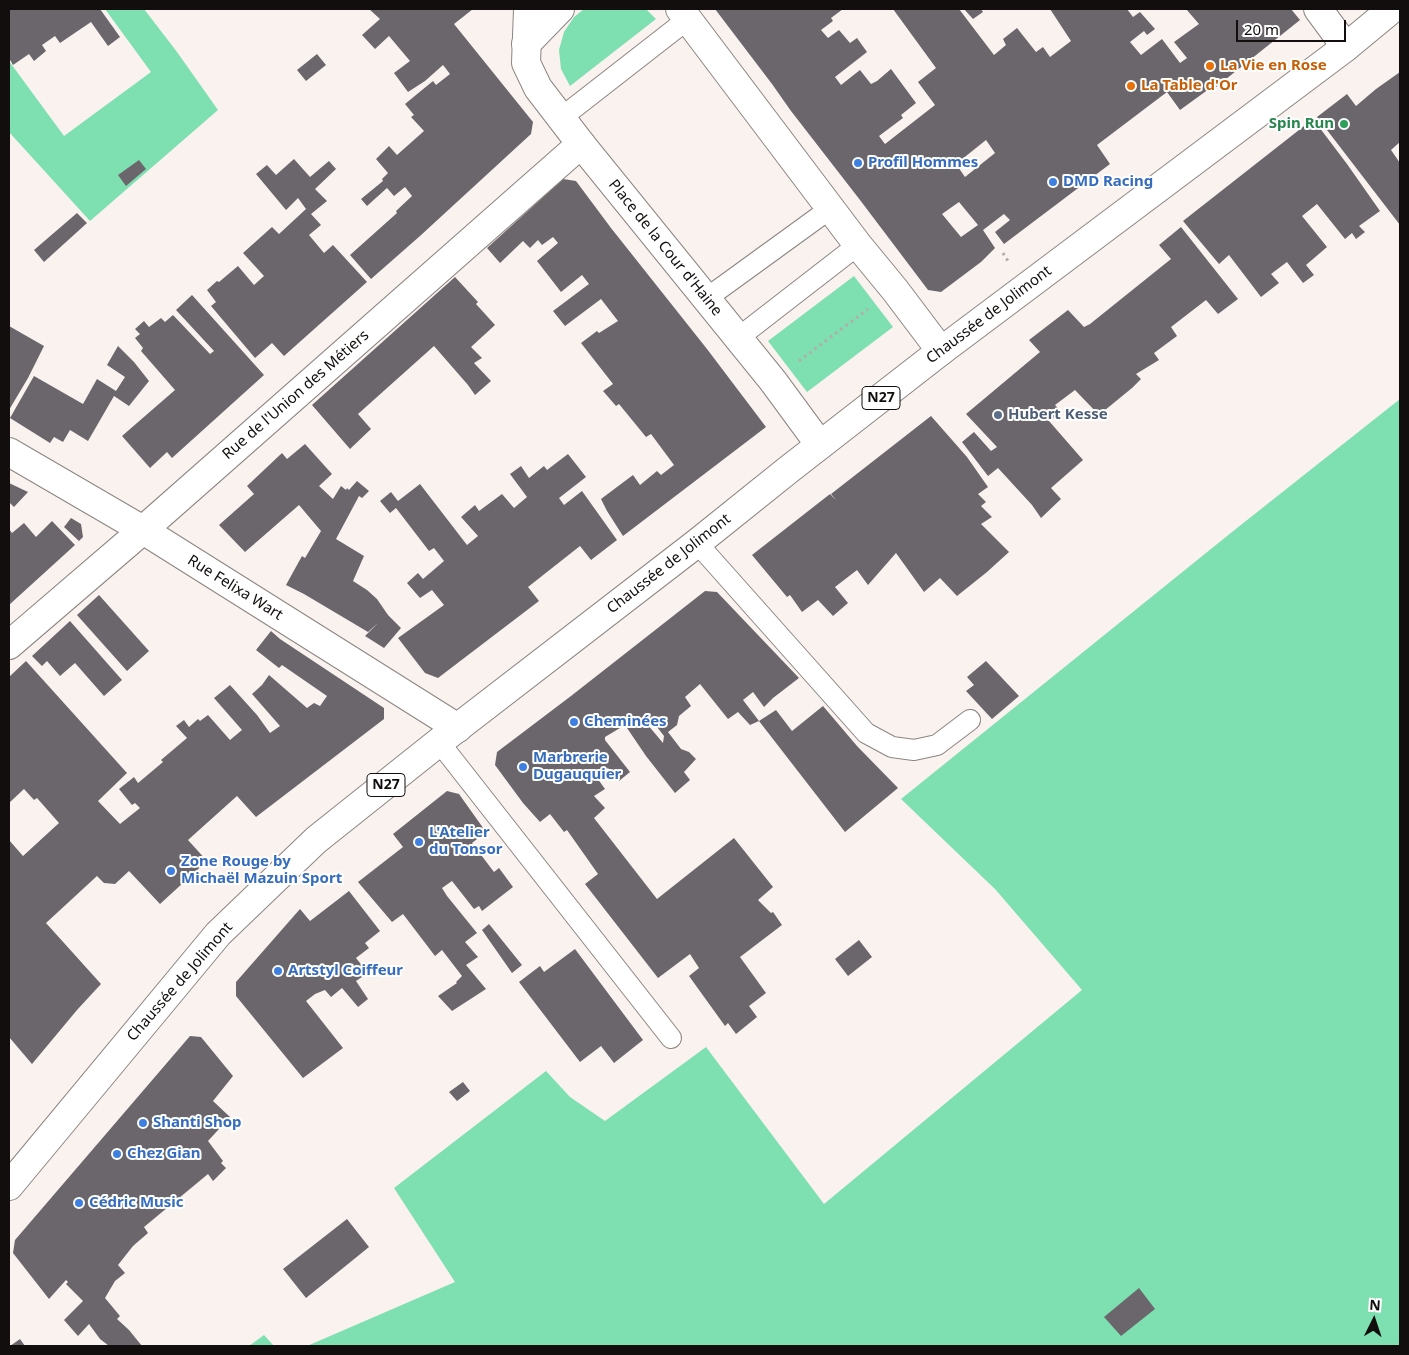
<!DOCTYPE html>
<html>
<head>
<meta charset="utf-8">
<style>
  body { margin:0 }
  #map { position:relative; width:1409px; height:1355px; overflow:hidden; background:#faf2ee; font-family:"Noto Sans",sans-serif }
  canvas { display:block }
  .frame { position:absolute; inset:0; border:10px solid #110e0d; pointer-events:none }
  .north { position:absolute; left:1349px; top:1295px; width:50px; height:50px; -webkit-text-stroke:4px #fff; paint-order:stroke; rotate:4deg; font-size:14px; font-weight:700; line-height:20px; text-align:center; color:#110e0d }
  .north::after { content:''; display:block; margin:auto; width:18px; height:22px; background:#110e0d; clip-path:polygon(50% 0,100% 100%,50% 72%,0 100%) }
  .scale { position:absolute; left:1236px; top:20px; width:110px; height:22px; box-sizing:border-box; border:2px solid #110e0d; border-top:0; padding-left:6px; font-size:15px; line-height:18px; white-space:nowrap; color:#110e0d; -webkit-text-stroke:4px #fff; paint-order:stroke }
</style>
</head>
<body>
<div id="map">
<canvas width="1409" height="1355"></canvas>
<div class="frame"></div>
<div class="north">N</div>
<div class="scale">20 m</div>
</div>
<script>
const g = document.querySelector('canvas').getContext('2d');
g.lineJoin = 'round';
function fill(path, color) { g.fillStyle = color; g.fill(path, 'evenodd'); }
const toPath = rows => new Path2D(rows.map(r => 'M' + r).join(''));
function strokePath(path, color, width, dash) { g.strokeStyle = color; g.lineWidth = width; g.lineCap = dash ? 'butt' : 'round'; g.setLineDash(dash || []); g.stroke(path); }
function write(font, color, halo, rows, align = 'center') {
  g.font = font + ' "Noto Sans",sans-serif'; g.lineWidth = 4; g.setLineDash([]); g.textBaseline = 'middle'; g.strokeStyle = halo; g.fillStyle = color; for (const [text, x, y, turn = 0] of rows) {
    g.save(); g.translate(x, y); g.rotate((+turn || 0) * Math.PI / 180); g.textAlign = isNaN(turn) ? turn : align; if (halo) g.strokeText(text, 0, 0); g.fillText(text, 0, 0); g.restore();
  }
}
const green = toPath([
  [105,9,144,9,177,52,218,110,90,221,9,132,9,61,64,136,151,72],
  [584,9,646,9,656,19,570,86,561,69,559,50,564,32,574,17],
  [854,276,893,327,807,392,768,341],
  [1400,399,1400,1346,307,1346,455,1282,394,1188,546,1071,570,1097,605,1121,706,1047,824,1204,1082,990,995,889,901,799,1232,532],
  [264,1335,274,1346,249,1346]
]);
const building = toPath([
  [9,9,100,9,120,37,108,46,91,22,60,43,55,36,42,45,46,51,34,61,29,54,13,65,9,58],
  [369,9,473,9,454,24,533,122,531,134,420,236,371,279,350,255,397,213,396,211,412,196,405,187,394,196,387,188,367,206,361,199,383,181,382,179,388,173,376,159,389,146,397,155,424,131,411,117,414,115,405,104,433,81,436,85,450,74,443,65,425,81,408,92,394,73,410,61,389,36,375,49,362,35,380,19],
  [715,9,843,9,831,18,833,21,821,30,828,38,839,30,850,43,857,38,867,52,835,77,841,85,860,70,871,84,877,81,891,69,916,103,901,115,903,118,879,136,885,144,935,105,918,82,936,68,893,9,959,9,994,55,1006,45,1003,39,1017,28,1036,52,1043,47,1050,57,1071,41,1050,9,1127,9,1133,17,1140,12,1155,29,1147,35,1144,31,1130,42,1141,55,1162,39,1180,63,1187,58,1174,42,1199,24,1186,9,1291,9,1300,20,1211,91,1209,89,1180,110,1167,92,1097,145,1110,164,1004,244,995,232,1010,220,1004,214,983,230,995,248,981,262,941,292,928,290,860,200,791,111,772,84],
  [986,140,995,153,965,177,956,164],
  [959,202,978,225,961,237,942,214],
  [964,9,981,9,983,12,973,19],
  [317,54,326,65,306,81,297,70],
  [1400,72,1400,142,1391,150,1400,163,1400,225,1317,117,1347,94,1356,106,1376,89],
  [1313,119,1347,164,1380,211,1359,226,1365,232,1356,239,1352,233,1345,239,1317,204,1302,216,1327,247,1306,265,1314,275,1303,283,1287,262,1271,274,1279,283,1261,297,1229,255,1219,264,1183,221],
  [294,159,310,177,329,161,336,169,315,189,327,201,311,214,321,225,309,235,324,253,333,245,367,282,284,356,272,343,255,358,211,306,216,302,207,290,217,281,219,282,238,266,254,285,264,276,243,253,272,227,279,234,306,209,298,198,286,210,256,174,267,165,276,175],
  [139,160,146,169,126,186,118,175],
  [563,179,576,181,611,228,707,349,766,427,623,536,607,511,601,499,633,475,640,485,657,471,661,475,674,465,651,434,646,437,619,404,616,406,603,391,613,384,581,343,597,331,599,333,618,321,601,299,565,326,553,311,589,284,582,275,561,292,537,261,558,243,553,237,542,245,538,240,530,248,523,241,500,263,487,248],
  [77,213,87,223,44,262,34,250],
  [1181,227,1238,299,1218,314,1206,300,1171,327,1177,336,1154,353,1159,360,1136,374,1141,379,1132,388,1099,415,1075,390,1055,405,1062,412,1049,421,1083,460,1051,488,1061,499,1041,518,1032,505,998,468,988,476,962,442,974,432,991,451,997,447,966,414,1040,352,1029,340,1068,310,1084,327,1090,324,1171,259,1159,245],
  [455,277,478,302,476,304,495,325,471,347,482,358,474,363,491,381,475,395,468,385,434,346,358,414,371,429,350,449,312,405],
  [192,295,264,375,172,458,167,452,150,468,122,436,175,390,141,351,143,348,135,338,140,334,135,329,144,321,149,327,161,318,165,322,173,315,210,354,214,351,176,310],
  [9,326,44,346,28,378,9,410],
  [118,346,134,362,149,381,129,406,114,396,88,441,70,430,63,442,54,437,50,443,10,418,34,376,83,404,97,379,116,391,125,377,107,365],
  [931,416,967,457,988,487,978,494,986,502,981,506,992,517,981,524,1009,552,987,572,957,596,940,578,924,592,896,553,868,585,857,570,835,587,848,603,833,616,818,600,802,612,790,595,787,597,752,555,830,494,836,500,831,494],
  [305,444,332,474,319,486,333,499,341,486,346,490,347,488,349,490,357,481,369,491,362,498,359,496,336,539,364,556,353,581,367,590,377,599,388,615,401,628,384,648,365,636,378,623,368,632,304,594,286,585,302,556,305,558,321,531,299,505,245,552,219,525,254,494,247,486,282,453,287,459],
  [568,454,586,477,559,498,564,505,582,491,617,540,591,560,580,546,528,587,539,601,438,678,425,673,398,638,444,605,432,590,420,598,407,583,418,573,423,579,444,561,434,548,429,551,396,508,390,513,380,501,391,492,398,501,420,484,467,545,478,536,461,517,475,505,479,511,502,494,514,508,527,497,510,474,521,466,529,478,544,466,547,470],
  [9,483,28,492,14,507,9,502],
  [71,518,81,524,83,537,79,541,64,527],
  [52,521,75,545,9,605,9,529,12,533,24,523,36,537],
  [705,591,717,592,799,678,773,698,764,707,753,692,743,700,759,721,750,725,738,712,728,719,700,684,685,697,691,706,679,716,677,725,668,732,681,749,689,752,696,759,684,772,690,780,675,793,646,756,625,725,605,737,605,740,630,772,619,781,608,768,595,775,605,789,594,796,605,808,594,818,657,899,734,838,773,887,758,900,771,913,773,912,782,925,740,957,766,993,749,1006,757,1017,736,1034,728,1023,725,1026,689,976,699,968,690,954,658,978,585,884,598,874,567,830,564,832,550,814,540,822,523,803,495,765,497,752,571,696],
  [647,714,664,736,663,743,642,718],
  [99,595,149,651,127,671,77,615],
  [70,621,122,680,104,696,75,663,60,676,47,661,42,666,32,656],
  [271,631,280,639,384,708,384,719,256,817,237,796,188,840,207,861,160,904,129,871,115,884,104,883,97,876,46,923,101,984,77,1010,32,1064,9,1037,9,840,23,856,59,823,37,798,34,800,24,789,9,803,9,677,26,661,127,773,98,801,120,824,140,808,135,803,132,805,119,789,134,777,138,783,163,762,161,760,187,738,176,726,184,720,189,727,198,719,200,721,208,715,230,740,242,730,214,698,230,685,257,715,270,733,280,726,252,694,262,685,269,675,307,708,314,703,320,706,327,696,282,665,279,668,256,650],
  [986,661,1019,696,992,719,966,691,974,685,967,677],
  [823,706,857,746,898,788,845,832,759,721,776,710,792,731],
  [447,791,459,794,486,832,472,843,494,872,499,868,513,887,482,911,479,906,474,909,452,881,442,888,447,896,477,933,465,942,478,957,466,965,486,989,452,1011,438,996,457,983,456,982,462,976,442,950,435,956,403,914,392,922,358,882,403,847,393,834],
  [349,891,380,931,365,943,369,948,356,958,368,973,356,981,368,999,358,1007,342,988,331,997,325,990,315,994,306,1001,343,1048,303,1078,236,996,236,982,300,909,310,921],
  [489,924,522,965,512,973,482,930],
  [859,940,872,957,848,976,835,959],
  [575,949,643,1040,614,1063,601,1046,580,1062,519,982,540,966,544,972],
  [190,1036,201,1037,233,1076,213,1101,230,1117,208,1141,223,1161,221,1163,226,1168,213,1181,208,1174,144,1227,148,1233,133,1246,118,1265,125,1273,115,1281,105,1298,120,1316,117,1319,129,1330,142,1346,109,1346,100,1339,89,1324,78,1336,64,1320,83,1301,66,1284,68,1282,66,1280,49,1299,13,1253,15,1240],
  [463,1082,470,1091,457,1101,449,1092],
  [347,1219,369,1247,306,1298,283,1269],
  [1139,1288,1155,1309,1121,1336,1104,1317],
  [20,1339,25,1346,10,1346]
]);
const path = toPath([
  [1003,253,1008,261],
  [799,361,868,309]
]);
const lane = toPath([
  [561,118,688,19],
  [707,298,831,208],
  [738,338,858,245],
  [697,543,866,733,892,747,914,750,937,745,970,720],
  [439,742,671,1038]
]);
const street = toPath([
  [1318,9,1346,47],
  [526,44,560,9],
  [9,452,143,530,458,728],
  [9,645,143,530,581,144]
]);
const secondary = toPath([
  [528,9,526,63,538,88,581,144,773,381,820,445],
  [680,9,858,245,895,290,941,351]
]);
const primary = toPath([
  [9,1186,218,934,316,840,439,742,697,543,788,470,941,351,1346,47,1392,9]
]);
const markers = [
  [1210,66,5,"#e8710a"],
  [1131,86,5,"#e8710a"],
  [1344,124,5,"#2e9e5b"],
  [858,163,5,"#3f7fe0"],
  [1053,182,5,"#3f7fe0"],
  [998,415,5,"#5c6f8a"],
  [574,722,5,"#3f7fe0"],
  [523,767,5,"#3f7fe0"],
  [419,842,5,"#3f7fe0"],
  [171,871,5,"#3f7fe0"],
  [278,971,5,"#3f7fe0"],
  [143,1123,5,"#3f7fe0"],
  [117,1154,5,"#3f7fe0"],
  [79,1203,5,"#3f7fe0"]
];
const shields = [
  [881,398,38],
  [386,785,38]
];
const shieldNames = [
  ["N27",881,398],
  ["N27",386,785]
];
const foodNames = [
  ["La Vie en Rose",1220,66],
  ["La Table d'Or",1141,86]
];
const leisureNames = [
  ["Spin Run",1334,124]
];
const shopNames = [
  ["Profil Hommes",868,163],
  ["DMD Racing",1063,182],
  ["Cheminées",584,722],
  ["Marbrerie",533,758],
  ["Dugauquier",533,775],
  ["L'Atelier",429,833],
  ["du Tonsor",429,850],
  ["Zone Rouge by",181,862],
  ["Michaël Mazuin Sport",181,879],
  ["Artstyl Coiffeur",288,971],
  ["Shanti Shop",153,1123],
  ["Chez Gian",127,1154],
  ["Cédric Music",89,1203]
];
const streetNames = [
  ["Place de la Cour d'Haine",665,248,51],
  ["Chaussée de Jolimont",989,315,-37],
  ["Rue de l'Union des Métiers",296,395,-41],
  ["Chaussée de Jolimont",669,564,-38],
  ["Rue Felixa Wart",235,588,32],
  ["Chaussée de Jolimont",180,982,-49]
];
const serviceNames = [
  ["Hubert Kesse",1008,415]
];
fill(green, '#7edfb1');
fill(building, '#6b666b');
strokePath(lane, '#8c8581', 22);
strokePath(street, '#8c8581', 30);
strokePath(secondary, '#8c8581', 30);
strokePath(primary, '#8c8581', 30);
strokePath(path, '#b3adaa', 3, [2.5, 4]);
strokePath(lane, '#fff', 20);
strokePath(street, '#fff', 28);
strokePath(secondary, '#fff', 28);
strokePath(primary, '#fff', 28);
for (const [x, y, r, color] of markers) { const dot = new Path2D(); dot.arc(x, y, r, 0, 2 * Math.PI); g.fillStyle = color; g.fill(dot); strokePath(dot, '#fff', 2); }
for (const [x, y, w] of shields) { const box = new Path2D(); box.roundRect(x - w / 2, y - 11.5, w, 23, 4); g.fillStyle = '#fff'; g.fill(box); strokePath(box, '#110e0d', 1); }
write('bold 14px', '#110e0d', null, shieldNames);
write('bold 15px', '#c56008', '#fff', foodNames, 'left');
write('bold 15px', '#27864d', '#fff', leisureNames, 'right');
write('bold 15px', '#366cbe', '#fff', shopNames, 'left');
write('15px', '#110e0d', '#fff', streetNames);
write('bold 15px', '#4e5e75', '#fff', serviceNames, 'left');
</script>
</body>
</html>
